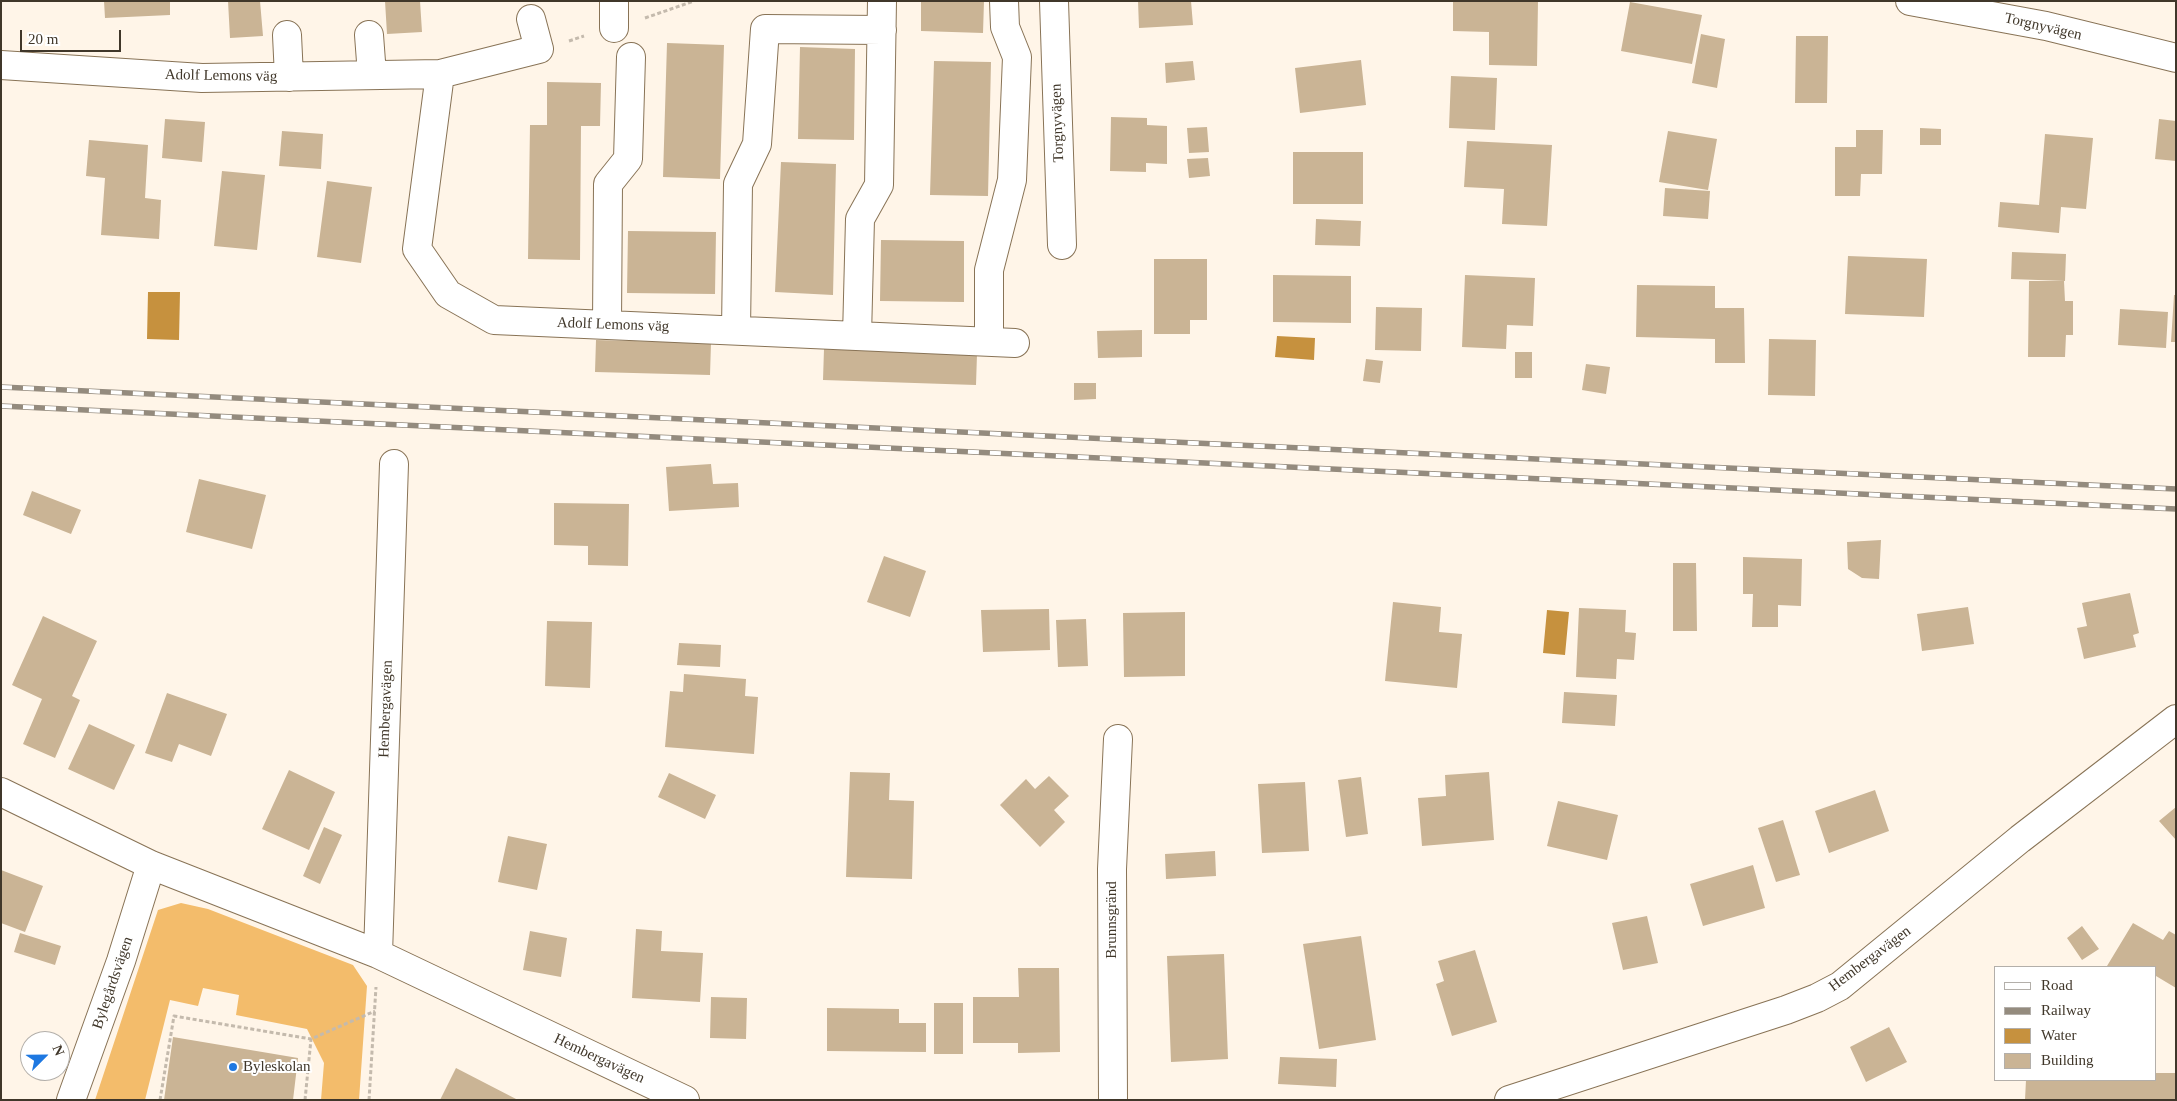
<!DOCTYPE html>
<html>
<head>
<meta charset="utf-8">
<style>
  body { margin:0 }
  #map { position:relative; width:2177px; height:1101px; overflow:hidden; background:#fff5e8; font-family:"Times New Roman",serif }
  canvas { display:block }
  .frame { position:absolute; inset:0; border:2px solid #40372a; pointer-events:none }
  .legend { position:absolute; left:1994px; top:966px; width:162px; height:115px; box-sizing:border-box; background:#fff; border:1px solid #b3afaa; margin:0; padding:6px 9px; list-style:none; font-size:15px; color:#40372a }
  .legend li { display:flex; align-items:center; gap:10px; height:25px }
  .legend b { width:25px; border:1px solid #b3afaa }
  .north { position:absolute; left:20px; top:1031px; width:50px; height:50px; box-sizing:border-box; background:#fff; border:1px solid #b3afaa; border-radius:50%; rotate:67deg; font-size:14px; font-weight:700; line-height:20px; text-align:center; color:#40372a }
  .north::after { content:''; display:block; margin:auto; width:18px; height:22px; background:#1e78e1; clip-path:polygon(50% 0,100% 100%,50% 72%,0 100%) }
  .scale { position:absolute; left:20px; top:30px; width:101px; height:22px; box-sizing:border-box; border:2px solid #40372a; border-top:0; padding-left:6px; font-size:15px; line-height:18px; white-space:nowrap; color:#40372a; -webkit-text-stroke:4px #fff; paint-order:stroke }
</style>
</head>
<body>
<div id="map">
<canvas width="2177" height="1101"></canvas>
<div class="frame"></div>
<ul class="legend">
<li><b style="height:6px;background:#fff"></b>Road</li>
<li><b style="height:6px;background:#948b7e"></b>Railway</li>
<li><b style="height:14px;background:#c6913e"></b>Water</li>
<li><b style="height:14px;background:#cab495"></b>Building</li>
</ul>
<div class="north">N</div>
<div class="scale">20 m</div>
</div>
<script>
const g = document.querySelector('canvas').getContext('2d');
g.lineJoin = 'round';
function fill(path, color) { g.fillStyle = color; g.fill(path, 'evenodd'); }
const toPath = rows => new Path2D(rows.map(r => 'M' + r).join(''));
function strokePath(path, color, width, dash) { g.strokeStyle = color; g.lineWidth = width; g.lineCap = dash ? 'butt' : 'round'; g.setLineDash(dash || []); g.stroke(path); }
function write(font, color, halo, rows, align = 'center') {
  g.font = font + ' "Times New Roman",serif'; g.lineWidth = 4; g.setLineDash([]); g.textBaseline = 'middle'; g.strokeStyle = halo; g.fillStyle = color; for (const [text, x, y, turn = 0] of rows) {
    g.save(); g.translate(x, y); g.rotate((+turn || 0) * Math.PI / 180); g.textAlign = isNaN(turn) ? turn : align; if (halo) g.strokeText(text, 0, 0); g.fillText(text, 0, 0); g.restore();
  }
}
const forest = toPath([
  [181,903,208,909,353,965,367,986,359,1100,321,1100,324,1063,307,1029,236,1015,239,995,203,988,198,1006,170,1000,145,1100,95,1100,158,910]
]);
const water = toPath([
  [148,292,180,292,179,340,147,339],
  [1277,336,1315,338,1314,360,1275,357],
  [1547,610,1569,612,1565,655,1543,653]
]);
const building = toPath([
  [104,1,170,1,170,15,105,18],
  [228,1,260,1,263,36,230,38],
  [385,1,420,1,422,32,387,34],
  [921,1,984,1,983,33,921,31],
  [1138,1,1191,1,1193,25,1139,28],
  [1453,1,1538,1,1537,66,1489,65,1489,32,1453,31],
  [1630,2,1702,15,1692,64,1621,51],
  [1701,34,1725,39,1717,88,1692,83],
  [1796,36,1828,36,1827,103,1795,103],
  [667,43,724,45,720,179,663,177],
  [800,47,855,49,854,140,798,139],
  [1361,60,1366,105,1300,113,1295,68],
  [934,61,991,62,988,196,930,195],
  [1193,61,1195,80,1166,83,1165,63],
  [1451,76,1497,78,1495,130,1449,128],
  [547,82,601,83,600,126,581,126,580,260,528,259,530,125,547,125],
  [1111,117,1147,118,1147,125,1167,126,1167,164,1146,163,1146,172,1110,171],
  [165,119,205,122,202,162,162,158],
  [2159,119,2176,121,2176,161,2155,159],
  [1207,127,1209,152,1189,153,1187,128],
  [1920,128,1941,129,1941,145,1920,145],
  [1856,130,1883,130,1882,174,1861,174,1860,196,1835,196,1835,147,1856,147],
  [282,131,323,134,321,169,279,166],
  [1668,131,1717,139,1708,190,1659,182],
  [2045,134,2093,138,2086,209,2061,207,2059,233,1998,227,2000,202,2039,205],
  [89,140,148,145,145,198,161,200,159,239,101,235,105,178,86,176],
  [1467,141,1552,145,1547,226,1502,224,1504,189,1464,187],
  [1293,152,1363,152,1363,204,1293,204],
  [1208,158,1210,176,1189,178,1187,159],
  [781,162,836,164,833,295,775,292],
  [222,171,265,175,257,250,214,246],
  [327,181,372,187,361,263,317,257],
  [1665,188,1710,191,1708,219,1663,216],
  [1316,219,1361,221,1360,246,1315,245],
  [628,231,716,232,715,294,627,293],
  [881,240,964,241,964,302,880,301],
  [2012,252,2066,254,2065,281,2011,279],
  [1848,256,1927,259,1924,317,1845,314],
  [1154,259,1207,259,1207,320,1190,320,1190,334,1154,334],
  [1273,275,1351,276,1351,323,1273,322],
  [1465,275,1535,278,1533,326,1507,325,1506,349,1462,347],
  [2029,281,2064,281,2065,301,2073,301,2073,335,2066,335,2065,357,2028,357],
  [1637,285,1715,286,1715,308,1744,308,1745,363,1715,363,1715,339,1636,337],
  [2174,295,2176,295,2176,342,2171,342],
  [1376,307,1422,308,1421,351,1375,350],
  [2120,309,2168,312,2166,348,2118,345],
  [1142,330,1142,357,1098,358,1097,331],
  [1769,339,1816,340,1815,396,1768,395],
  [596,340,711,343,710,375,595,372],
  [824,349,977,354,976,385,823,380],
  [1515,352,1532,352,1532,378,1515,378],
  [1366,359,1383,361,1380,383,1363,381],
  [1586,364,1610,367,1606,394,1582,390],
  [1074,383,1096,383,1096,399,1074,400],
  [711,464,713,484,738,483,739,507,669,511,666,467],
  [199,479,266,495,252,549,186,532],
  [32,491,81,510,71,534,23,515],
  [554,503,629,504,628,566,588,565,588,546,554,545],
  [1881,540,1879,579,1862,578,1848,569,1847,542],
  [884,556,926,571,910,617,867,602],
  [1743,557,1802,559,1801,606,1778,605,1778,627,1752,627,1753,594,1743,594],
  [1673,563,1696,563,1697,631,1673,631],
  [2130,593,2139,633,2133,635,2136,647,2084,659,2077,628,2087,626,2082,603],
  [1393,602,1441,607,1439,632,1462,634,1457,688,1385,681],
  [1968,607,1974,644,1922,651,1917,614],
  [1579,608,1626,610,1625,632,1636,633,1634,660,1617,659,1616,679,1576,677],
  [1049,609,1050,650,983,652,981,610],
  [1185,612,1185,676,1124,677,1123,613],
  [43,616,97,641,72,696,80,700,55,758,23,744,42,699,12,685],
  [1086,619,1088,666,1058,667,1056,620],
  [547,621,592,622,590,688,545,686],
  [679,643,721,645,720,667,677,665],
  [684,674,746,679,745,696,758,697,754,754,665,747,670,691,683,692],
  [1564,692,1617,695,1615,726,1562,723],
  [167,693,227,714,211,756,179,744,172,762,145,753],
  [89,724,135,745,114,790,68,769],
  [289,770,335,792,309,850,262,829],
  [850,772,890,773,889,800,914,801,912,879,846,877],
  [1489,772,1494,840,1422,846,1418,798,1446,796,1445,775],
  [669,773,716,795,705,819,658,797],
  [1049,776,1069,796,1054,810,1065,822,1040,847,1000,805,1026,779,1035,789],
  [1361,777,1368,834,1346,837,1338,780],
  [1305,782,1309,851,1262,853,1258,784],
  [1875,790,1889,831,1829,853,1815,811],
  [1558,801,1618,815,1607,860,1547,846],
  [2176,807,2176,840,2159,821],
  [1783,820,1800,875,1776,882,1758,828],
  [324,827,342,835,320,884,303,876],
  [508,836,547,844,537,890,498,882],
  [1215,851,1216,876,1166,879,1165,854],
  [1753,865,1765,908,1703,926,1690,884],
  [1,870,43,886,25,932,1,923],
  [1647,916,1658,963,1623,970,1612,923],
  [2133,923,2163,940,2169,931,2176,935,2176,988,2156,976,2156,967,2107,966],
  [2082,926,2099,949,2082,960,2067,938],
  [636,929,662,931,661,951,703,953,700,1002,632,998],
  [530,931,567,938,561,977,523,970],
  [20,933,61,946,55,965,14,952],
  [1361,936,1376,1040,1319,1049,1303,944],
  [1475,950,1497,1022,1452,1036,1436,984,1444,981,1438,961],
  [1224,954,1228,1059,1171,1062,1167,956],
  [1018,968,1059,968,1060,1052,1018,1053,1018,1043,973,1043,973,997,1019,997],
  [711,997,747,998,746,1039,710,1038],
  [934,1003,963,1003,963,1054,934,1054],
  [827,1008,899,1009,899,1023,926,1023,926,1052,827,1051],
  [1889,1027,1907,1062,1866,1082,1850,1047],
  [173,1037,298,1058,293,1100,164,1100],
  [1280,1057,1337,1059,1336,1087,1278,1084],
  [456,1068,518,1100,440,1100],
  [2156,1073,2176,1073,2176,1100,2025,1100,2026,1080,2156,1080]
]);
const path = toPath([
  [645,18,694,1],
  [569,41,584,36],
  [160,1100,174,1016,311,1039,375,1011],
  [305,1100,311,1039],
  [369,1100,376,987]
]);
const minor = toPath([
  [614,1,614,28],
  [1054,1,1062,245],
  [1910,1,2046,26,2176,58],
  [287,35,289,77],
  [369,35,372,75],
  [1,65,202,78,440,74,539,49,531,19],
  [440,74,417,249,448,294,494,320,1015,343],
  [607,324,608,184,628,159,631,57],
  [736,330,738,184,757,144,765,29,882,30],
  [857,336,860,219,879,185,882,1],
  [989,342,989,270,1012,180,1017,57,1005,27,1004,1],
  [1,792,151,865,378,954,685,1100],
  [378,954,394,464],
  [71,1100,121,961,151,865],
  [1113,1100,1112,869,1118,739],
  [1509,1100,1786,1010,1817,998,1840,986,2020,839,2176,719]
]);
const rail = toPath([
  [1,387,2176,489],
  [1,406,2176,509]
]);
const markers = [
  [233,1067,5,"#1e78e1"]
];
const streetNames = [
  ["Torgnyvägen",2043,27,13],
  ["Adolf Lemons väg",221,76,1],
  ["Torgnyvägen",1058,123,-92],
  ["Adolf Lemons väg",613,325,2],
  ["Hembergavägen",386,709,-88],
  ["Brunnsgränd",1112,920,-90],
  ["Hembergavägen",1870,959,-37],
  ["Bylegårdsvägen",113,983,-71],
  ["Hembergavägen",599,1059,25]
];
const poiNames = [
  ["Byleskolan",243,1067]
];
fill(forest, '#f3bc6b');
fill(water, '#c6913e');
fill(building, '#cab495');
strokePath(minor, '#887356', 30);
strokePath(path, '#c4baad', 3, [4, 2.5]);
strokePath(minor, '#fff', 28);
strokePath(rail, '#948b7e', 5.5);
strokePath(rail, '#fff', 4, [11]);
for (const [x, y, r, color] of markers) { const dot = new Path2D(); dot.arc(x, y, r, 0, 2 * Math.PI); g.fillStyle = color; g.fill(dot); strokePath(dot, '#fff', 2); }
write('15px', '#40372a', '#fff', streetNames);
write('15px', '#40372a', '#fff', poiNames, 'left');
</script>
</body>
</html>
